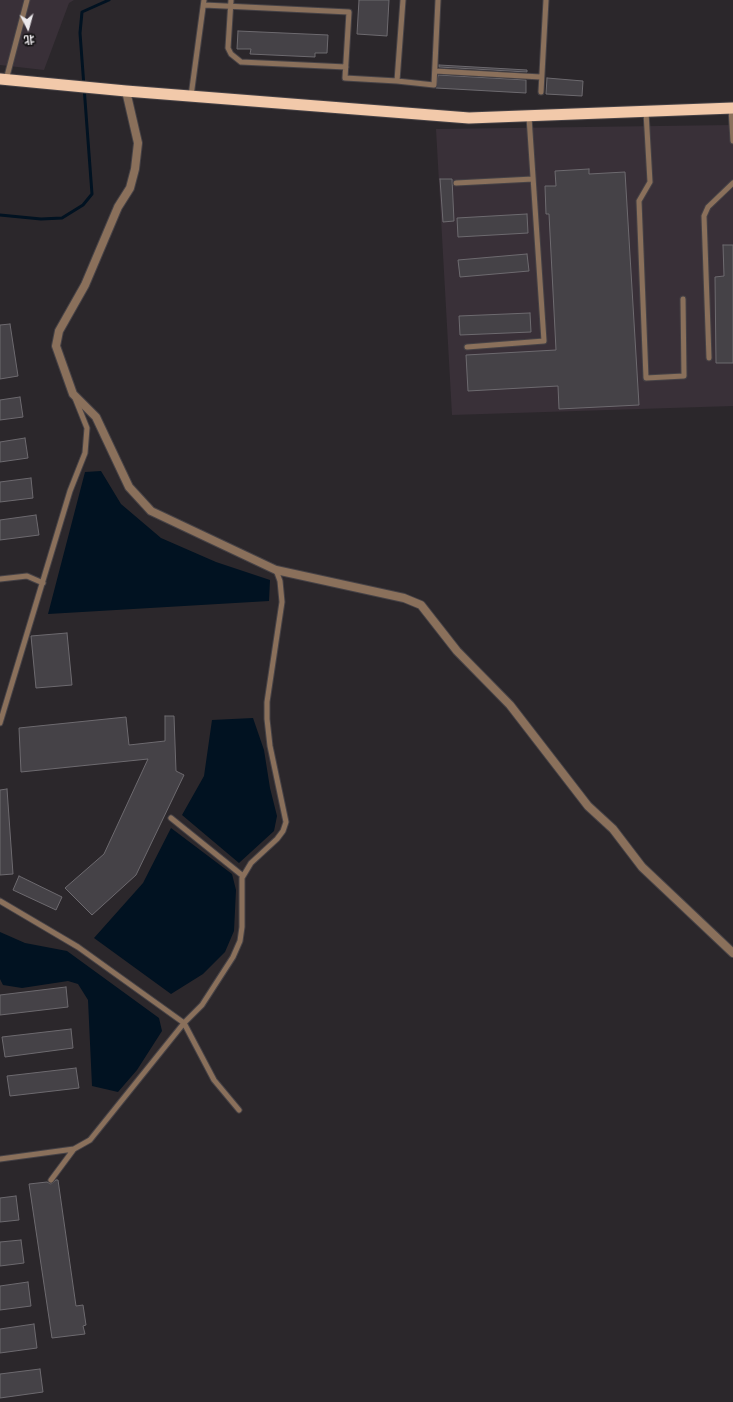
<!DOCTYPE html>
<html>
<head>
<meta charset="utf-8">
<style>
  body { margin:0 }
  #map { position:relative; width:733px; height:1402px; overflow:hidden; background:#2b272b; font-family:Inter,"Noto Sans SC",sans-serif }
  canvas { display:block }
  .north { position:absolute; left:8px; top:8px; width:40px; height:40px; -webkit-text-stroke:3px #131113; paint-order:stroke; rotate:174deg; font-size:11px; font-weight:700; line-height:16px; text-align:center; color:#ece9ec }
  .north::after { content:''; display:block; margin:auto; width:14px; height:18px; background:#ece9ec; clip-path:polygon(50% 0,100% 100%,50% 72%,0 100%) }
</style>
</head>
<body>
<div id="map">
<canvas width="733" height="1402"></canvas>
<div class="north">北</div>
</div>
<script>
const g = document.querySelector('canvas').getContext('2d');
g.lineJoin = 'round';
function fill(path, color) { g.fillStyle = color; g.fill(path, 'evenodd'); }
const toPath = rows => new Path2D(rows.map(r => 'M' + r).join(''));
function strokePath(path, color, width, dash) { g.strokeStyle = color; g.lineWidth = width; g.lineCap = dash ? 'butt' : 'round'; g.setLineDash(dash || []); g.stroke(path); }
const built = toPath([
  [0,0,74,0,69,3,44,70,0,65],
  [733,125,733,406,452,415,436,129]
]);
const water = toPath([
  [101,471,121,504,161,538,216,562,270,580,269,601,48,614,85,472],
  [253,718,264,750,270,788,277,816,274,831,239,863,182,815,204,776,212,720],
  [171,828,232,874,236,890,234,931,225,952,203,974,171,994,94,938,143,883],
  [0,932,25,943,67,951,159,1018,162,1031,137,1070,118,1092,92,1086,88,1000,78,984,68,981,22,988,3,985,0,979]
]);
const stream = toPath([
  [0,215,41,219,62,218,83,205,92,194,80,33,82,12,109,0]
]);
const building = toPath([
  [359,0,389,0,387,36,357,34,359,0],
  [238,31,328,35,327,53,315,53,315,57,250,54,251,49,237,49,238,31],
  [439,65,527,70,527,72,439,67,439,65],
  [438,75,526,80,526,93,436,88,438,75],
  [547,78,583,81,582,96,546,94,547,78],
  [589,169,589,174,625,172,639,405,559,409,558,386,468,391,466,355,556,350,549,214,546,214,545,186,556,186,555,171,589,169],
  [440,179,452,179,454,221,443,222,440,179],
  [527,214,528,233,458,237,457,218,527,214],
  [723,245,733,245,733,363,716,363,715,277,724,276,723,245],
  [527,254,529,271,460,277,458,260,527,254],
  [530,313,531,332,460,335,459,316,530,313],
  [10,324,18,376,0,379,0,325,10,324],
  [20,397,23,417,0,420,0,400,20,397],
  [25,438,28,458,0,462,0,442,25,438],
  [31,478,33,498,0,502,0,482,31,478],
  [36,515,39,535,0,540,0,520,36,515],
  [67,633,72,685,36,688,31,636,67,633],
  [165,716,174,716,176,771,184,775,136,875,92,915,65,888,104,854,148,759,21,772,19,728,126,717,129,745,165,741,165,716],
  [7,789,13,874,0,875,0,790,7,789],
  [19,876,62,897,56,910,13,890,19,876],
  [66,987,68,1007,0,1015,0,995,66,987],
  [71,1029,73,1048,5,1057,2,1037,71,1029],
  [76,1068,79,1088,10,1096,7,1076,76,1068],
  [56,1180,58,1180,76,1306,83,1305,86,1325,83,1326,85,1334,52,1338,29,1184,47,1182,51,1184,56,1180],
  [16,1196,19,1220,0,1222,0,1198,16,1196],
  [21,1240,24,1263,0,1266,0,1242,21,1240],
  [28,1282,31,1306,0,1310,0,1286,28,1282],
  [34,1324,37,1348,0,1353,0,1329,34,1324],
  [40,1369,43,1392,0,1398,0,1374,40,1369]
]);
const service = toPath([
  [231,0,228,48,231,54,241,62,346,67],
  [204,5,349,12,345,78,397,81,403,0],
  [435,71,541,77],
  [6,80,27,0],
  [397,81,434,85,438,0],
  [541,92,546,0],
  [191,96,204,0],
  [731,108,733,141],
  [646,112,650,182,639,201,646,378,684,376,683,299],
  [456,183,533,179],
  [467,347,544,341,529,117],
  [709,358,704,216,708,207,733,183],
  [0,579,27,576,43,583],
  [0,723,70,491,85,453,87,428,75,398],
  [171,818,243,876],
  [0,901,78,947,184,1023,214,1080,239,1110],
  [0,1159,74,1149,90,1140,184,1023,202,1005,233,957,240,941,242,927,242,878,251,863,277,839,283,831,286,822,270,746,267,719,267,702,282,602,280,581,276,570],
  [51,1180,74,1149]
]);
const minor = toPath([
  [126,91,138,143,135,169,130,188,118,207,85,285,59,331,56,346,73,394,96,417,129,487,151,511,276,570,404,598,421,605,457,651,510,705,588,806,613,829,642,867,733,953]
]);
const trunk = toPath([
  [0,79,126,91,469,118,733,108]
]);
fill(built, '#393038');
fill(water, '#011221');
strokePath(stream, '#011221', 3);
fill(building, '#454247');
strokePath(building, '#6d6a6f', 1);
strokePath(service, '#464246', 7);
strokePath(minor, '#464246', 10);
strokePath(trunk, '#464246', 13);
strokePath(service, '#8a705b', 5);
strokePath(minor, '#8a705b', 8);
strokePath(trunk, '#f2c9aa', 11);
</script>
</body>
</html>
